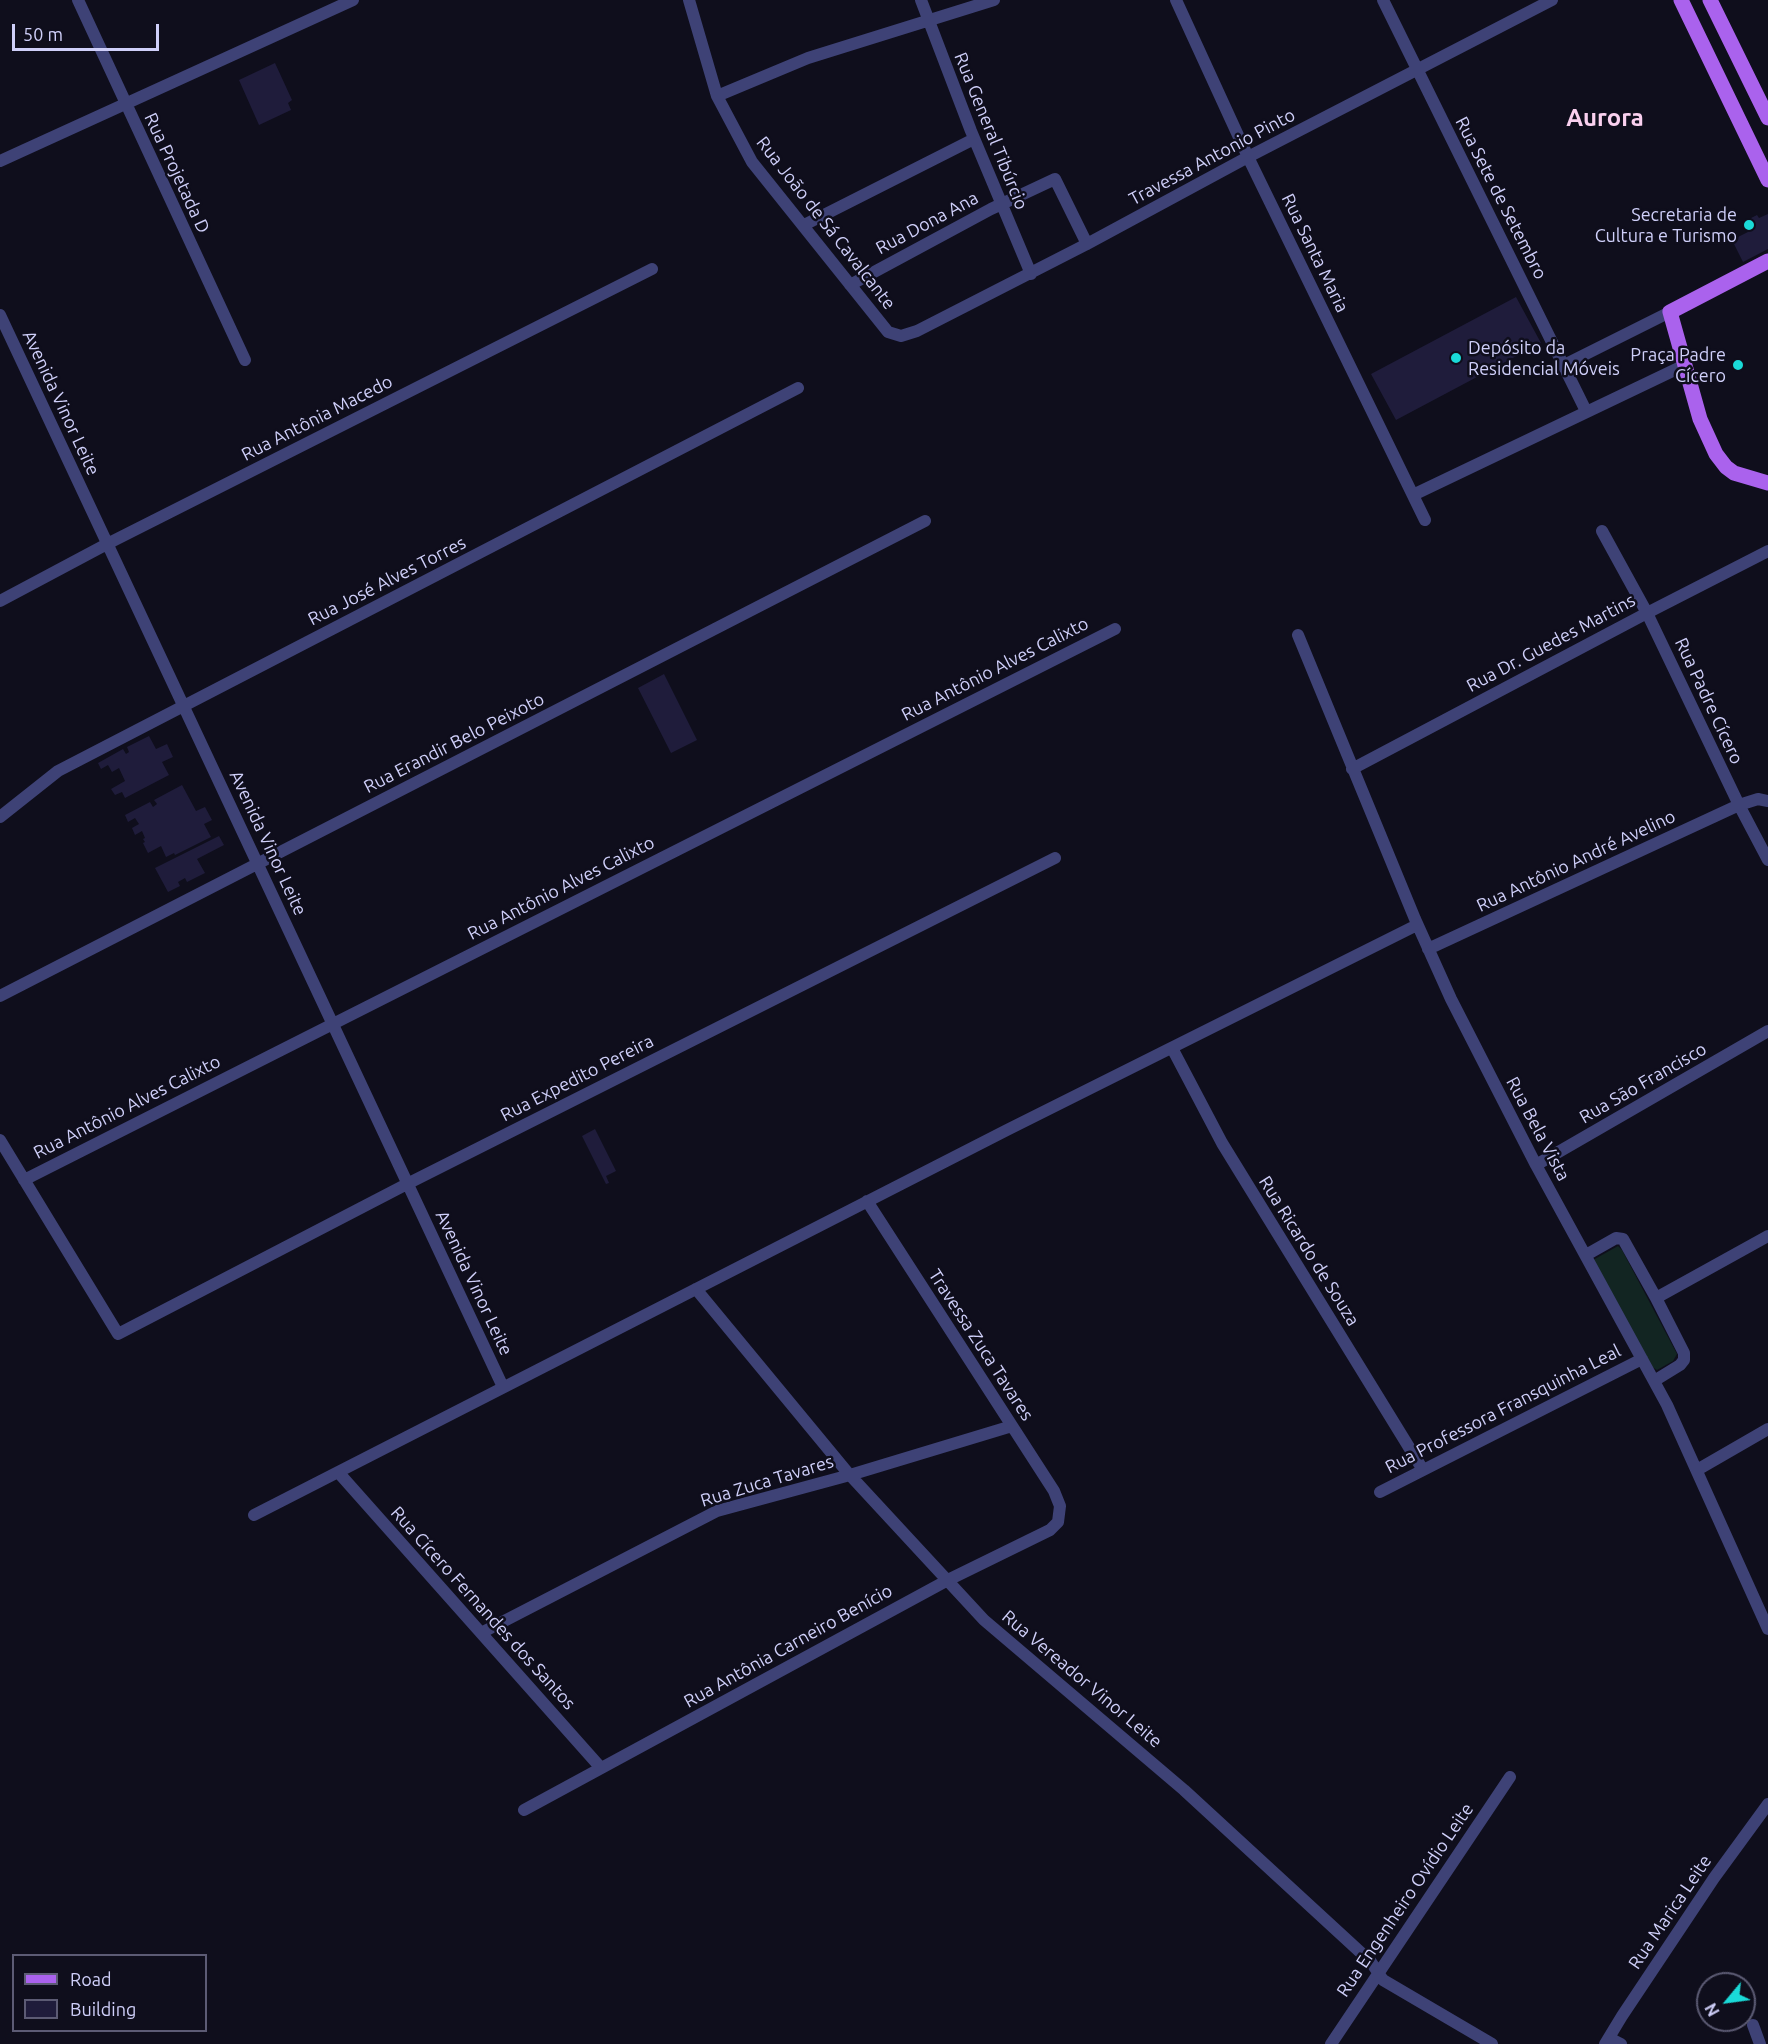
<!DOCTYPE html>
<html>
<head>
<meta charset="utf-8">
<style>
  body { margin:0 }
  #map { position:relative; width:1768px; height:2044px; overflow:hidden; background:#0f0e1c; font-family:Ubuntu,sans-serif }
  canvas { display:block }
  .legend { position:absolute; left:12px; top:1954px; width:195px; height:78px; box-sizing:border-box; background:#0f0e1c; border:2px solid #5c5b74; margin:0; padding:8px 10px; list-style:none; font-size:18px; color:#cfcff9 }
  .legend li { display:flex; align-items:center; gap:12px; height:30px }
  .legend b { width:30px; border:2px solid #5c5b74 }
  .north { position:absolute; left:1696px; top:1972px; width:60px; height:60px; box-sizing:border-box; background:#0f0e1c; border:2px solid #5c5b74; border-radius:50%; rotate:241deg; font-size:16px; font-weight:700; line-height:24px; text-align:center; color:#cfcff9 }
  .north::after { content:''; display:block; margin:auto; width:21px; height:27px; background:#1adad8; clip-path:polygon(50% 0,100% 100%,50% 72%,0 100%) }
  .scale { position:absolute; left:12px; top:24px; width:147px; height:27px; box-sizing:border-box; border:3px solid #cfcff9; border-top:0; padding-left:8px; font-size:18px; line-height:21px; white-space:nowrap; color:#cfcff9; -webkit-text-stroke:4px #0f0e1c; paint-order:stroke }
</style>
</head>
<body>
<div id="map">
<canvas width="1768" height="2044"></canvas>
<ul class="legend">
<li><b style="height:8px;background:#aa62ed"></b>Road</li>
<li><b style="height:16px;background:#1f1c3b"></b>Building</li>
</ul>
<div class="north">N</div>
<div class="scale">50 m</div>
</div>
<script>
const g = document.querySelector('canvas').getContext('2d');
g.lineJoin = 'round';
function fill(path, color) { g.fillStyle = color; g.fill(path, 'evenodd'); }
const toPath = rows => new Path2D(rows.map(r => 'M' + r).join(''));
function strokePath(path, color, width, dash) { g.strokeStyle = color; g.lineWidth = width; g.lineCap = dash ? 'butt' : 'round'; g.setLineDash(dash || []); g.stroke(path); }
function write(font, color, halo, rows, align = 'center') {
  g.font = font + ' Ubuntu,sans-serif'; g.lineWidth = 5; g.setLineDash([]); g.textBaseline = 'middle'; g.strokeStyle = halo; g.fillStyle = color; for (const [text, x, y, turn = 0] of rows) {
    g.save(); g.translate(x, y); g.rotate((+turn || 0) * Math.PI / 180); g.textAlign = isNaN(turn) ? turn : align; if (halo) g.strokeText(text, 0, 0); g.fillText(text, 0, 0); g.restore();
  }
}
const green = toPath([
  [1618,1246,1622,1250,1677,1354,1673,1361,1657,1370,1652,1367,1593,1260]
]);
const building = toPath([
  [275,63,292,100,288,103,291,110,259,125,239,80],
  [1768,214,1768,249,1743,262,1732,240,1748,232,1744,226,1752,222,1751,218,1757,215,1759,218],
  [1516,297,1541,343,1396,420,1371,374],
  [664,674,697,740,671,753,638,688],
  [149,736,156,749,167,744,173,757,162,762,169,775,125,798,122,792,115,795,111,789,125,781,119,768,112,772,108,765,101,769,98,763,123,749,126,754,129,752,127,747],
  [182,785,196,811,205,807,212,820,204,824,211,837,175,855,174,853,166,857,161,846,148,853,143,843,145,842,143,839,145,838,142,831,135,835,132,828,139,824,135,818,128,822,125,815,150,802,153,807,157,804,154,800],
  [219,836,224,845,197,859,205,873,187,882,185,878,178,882,180,886,168,892,155,868],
  [595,1129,616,1171,606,1176,609,1183,606,1184,582,1136]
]);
const minor = toPath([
  [78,0,245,360],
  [689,0,717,96,752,162,888,332,901,336,917,331,1087,244,1248,157,1552,0],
  [921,0,971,131,1031,274],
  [1176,0,1248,157,1425,520],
  [1383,0,1586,411],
  [717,96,808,58,994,0],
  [0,161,353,0],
  [804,225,974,139],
  [850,285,991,209,1055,179,1087,244],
  [0,315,503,1387],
  [1564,365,1670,312],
  [1413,495,1685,365],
  [1602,531,1647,613,1739,805,1768,860],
  [0,601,107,544,652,269],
  [1298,635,1415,919,1451,999,1536,1165,1667,1405,1768,1629],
  [1352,769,1647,613,1768,551],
  [0,817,58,771,798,388],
  [1428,949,1739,805,1758,799,1768,801],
  [0,996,925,521],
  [1172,1048,1222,1143,1423,1470],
  [0,1140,118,1334,407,1184,1055,858],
  [1536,1165,1768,1031],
  [24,1180,1115,629],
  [1586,1255,1616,1238,1623,1239,1656,1298,1684,1353,1684,1360,1680,1365,1654,1381],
  [696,1289,848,1473,984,1620,1184,1790,1371,1962,1383,1980,1492,2044],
  [1656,1298,1768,1236],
  [1697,1470,1768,1429],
  [338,1472,601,1768],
  [1380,1492,1642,1359],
  [254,1515,1007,1130,1417,925],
  [481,1633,717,1511,850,1475,1012,1426],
  [524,1810,948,1580,1050,1530,1058,1522,1060,1506,1054,1491,867,1201],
  [1753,2025,1760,2044],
  [1609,2038,1621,2044],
  [1331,2044,1510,1777],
  [1605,2044,1622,2016,1714,1878,1768,1804]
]);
const primary = toPath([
  [1681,0,1768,180],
  [1710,0,1768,118],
  [1768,261,1670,312,1700,419,1716,454,1726,467,1734,473,1768,483]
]);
const markers = [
  [1749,225,6,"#1adad8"],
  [1456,358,6,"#1adad8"],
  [1738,365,6,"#1adad8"]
];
const streetNames = [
  ["Rua General Tibúrcio",991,131,68],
  ["Travessa Antonio Pinto",1212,157,-28],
  ["Rua Projetada D",177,173,65],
  ["Rua Sete de Setembro",1501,198,63],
  ["Rua João de Sá Cavalcante",826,223,52],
  ["Rua Dona Ana",927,223,-28],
  ["Rua Santa Maria",1315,253,64],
  ["Avenida Vinor Leite",61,403,65],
  ["Rua Antônia Macedo",317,418,-27],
  ["Rua José Alves Torres",387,581,-27],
  ["Rua Dr. Guedes Martins",1551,643,-28],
  ["Rua Antônio Alves Calixto",995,669,-27],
  ["Rua Padre Cícero",1709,701,65],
  ["Rua Erandir Belo Peixoto",454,743,-27],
  ["Avenida Vinor Leite",268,843,65],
  ["Rua Antônio André Avelino",1576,861,-25],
  ["Rua Antônio Alves Calixto",561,888,-27],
  ["Rua Expedito Pereira",577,1078,-27],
  ["Rua São Francisco",1643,1083,-30],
  ["Rua Antônio Alves Calixto",127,1107,-27],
  ["Rua Bela Vista",1538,1129,62],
  ["Rua Ricardo de Souza",1309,1251,58],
  ["Avenida Vinor Leite",474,1283,65],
  ["Travessa Zuca Tavares",981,1345,57],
  ["Rua Professora Fransquinha Leal",1503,1409,-27],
  ["Rua Zuca Tavares",767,1481,-17],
  ["Rua Cícero Fernandes dos Santos",483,1608,48],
  ["Rua Antônia Carneiro Benício",788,1646,-29],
  ["Rua Vereador Vinor Leite",1082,1679,40],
  ["Rua Engenheiro Ovídio Leite",1405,1900,-56],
  ["Rua Marica Leite",1670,1912,-56]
];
const poiNames = [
  ["Secretaria de",1737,215],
  ["Cultura e Turismo",1737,236],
  ["Depósito da",1468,348,"left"],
  ["Residencial Móveis",1468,369,"left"],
  ["Praça Padre",1726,355],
  ["Cícero",1726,376]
];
const districtNames = [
  ["Aurora",1605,118]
];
fill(green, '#122522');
fill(building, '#1f1c3b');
strokePath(minor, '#3e4276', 12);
strokePath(primary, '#aa62ed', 15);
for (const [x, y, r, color] of markers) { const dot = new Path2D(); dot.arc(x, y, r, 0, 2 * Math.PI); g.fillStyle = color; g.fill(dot); strokePath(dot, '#0f0e1c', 2); }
write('18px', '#cfcff9', '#0f0e1c', streetNames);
write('18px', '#cfcff9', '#0f0e1c', poiNames, 'right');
write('bold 24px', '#fad0ef', '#0f0e1c', districtNames);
</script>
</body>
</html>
